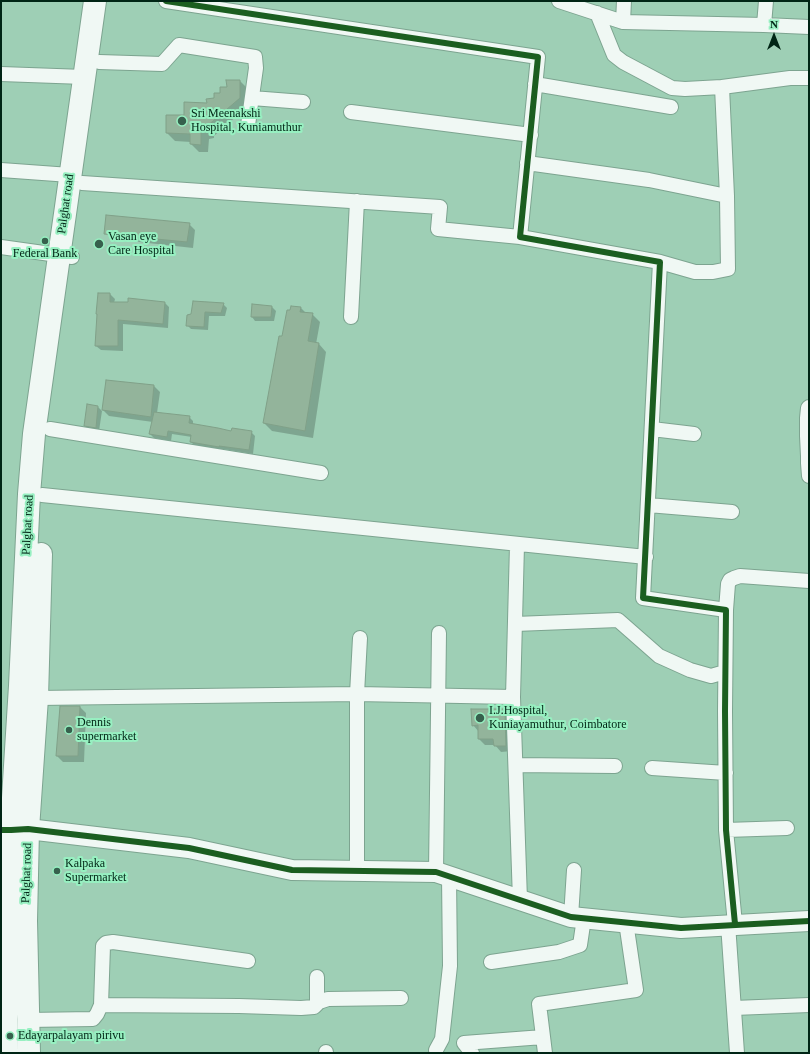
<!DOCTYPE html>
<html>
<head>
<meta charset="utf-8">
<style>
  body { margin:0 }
  #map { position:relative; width:810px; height:1054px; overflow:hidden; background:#9ecfb5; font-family:"Times New Roman",serif }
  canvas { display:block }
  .frame { position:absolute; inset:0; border:2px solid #002515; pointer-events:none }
  .north { position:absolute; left:754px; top:16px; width:40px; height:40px; -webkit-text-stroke:3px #97f0c1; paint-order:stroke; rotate:0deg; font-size:11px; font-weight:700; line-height:16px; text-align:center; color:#002515 }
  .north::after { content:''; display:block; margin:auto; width:14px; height:18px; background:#002515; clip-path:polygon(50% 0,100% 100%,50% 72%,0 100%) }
</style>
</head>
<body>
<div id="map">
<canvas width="810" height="1054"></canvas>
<div class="frame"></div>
<div class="north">N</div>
</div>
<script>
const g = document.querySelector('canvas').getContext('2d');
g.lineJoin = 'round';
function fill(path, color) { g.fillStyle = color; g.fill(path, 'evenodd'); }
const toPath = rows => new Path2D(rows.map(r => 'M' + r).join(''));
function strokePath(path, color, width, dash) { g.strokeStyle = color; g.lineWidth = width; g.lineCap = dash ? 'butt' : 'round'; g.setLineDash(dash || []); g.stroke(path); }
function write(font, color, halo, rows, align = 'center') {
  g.font = font + ' "Times New Roman",serif'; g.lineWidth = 4; g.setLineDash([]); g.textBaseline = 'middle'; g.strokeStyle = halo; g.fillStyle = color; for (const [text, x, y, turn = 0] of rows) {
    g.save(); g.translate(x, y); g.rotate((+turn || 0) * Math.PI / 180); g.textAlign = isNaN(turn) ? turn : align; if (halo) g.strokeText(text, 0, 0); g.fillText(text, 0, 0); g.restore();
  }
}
const shadow = toPath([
  [227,81,240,81,248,89,248,106,214,136,214,138,209,139,208,152,199,152,191,144,191,142,175,141,167,133,167,116,185,116,208,104,215,99,228,88],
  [189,224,195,230,193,248,112,239,106,233],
  [110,294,115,299,114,303,164,302,169,307,168,328,123,324,123,351,101,350,96,346],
  [223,304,227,308,225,316,209,316,208,330,191,329,187,325,192,315],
  [253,305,272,307,276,311,274,321,255,321,252,317],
  [301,308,306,313,312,314,320,322,316,344,319,344,326,352,313,438,272,431,264,423,282,338],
  [154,386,160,392,157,413,189,417,193,421,193,425,232,433,251,432,255,436,253,454,223,449,223,451,195,446,191,442,192,437,172,434,171,441,154,438,150,434,153,422,109,416,103,410],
  [98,407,102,411,99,431,89,429,85,426],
  [60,707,80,707,86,713,84,762,63,762,57,756],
  [504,710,510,716,512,751,501,752,495,745,485,745,479,739,479,732,473,725]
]);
const building = toPath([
  [226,80,240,80,240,98,206,127,206,131,201,131,201,145,190,144,190,134,166,133,166,115,184,115,184,102,207,103,206,99,214,98,214,93,220,93,220,87,227,87,226,80],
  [106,215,190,223,187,242,104,234,106,215],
  [98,293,110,293,110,302,128,302,128,298,165,302,163,324,118,320,118,346,95,346,97,314,96,314,98,293],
  [193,301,224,303,221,313,205,312,204,327,186,326,187,315,191,314,193,301],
  [252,304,272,306,271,317,251,317,252,304],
  [291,306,301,307,300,312,313,313,308,341,319,343,305,431,263,423,279,336,282,336,287,310,290,310,291,306],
  [106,380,154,385,151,417,102,410,106,380],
  [87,404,98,406,96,428,84,426,87,404],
  [154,412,190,416,189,423,218,428,231,431,232,428,252,431,249,450,219,446,219,447,190,442,191,435,168,431,167,437,149,434,154,412],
  [60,706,80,706,78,756,56,756,60,706],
  [471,709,505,709,506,746,494,746,493,739,478,739,478,725,472,726,471,709]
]);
const street = toPath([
  [166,1,538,57,520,237,660,262,643,598,726,610,725,711,726,830,735,924],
  [559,1,623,22,764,25,809,27],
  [597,13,614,55,623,62,672,88,685,89,722,87,727,196,728,269,713,272,695,272,660,262],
  [623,22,624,1],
  [764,25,766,1],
  [99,62,162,64,179,45,255,57,256,68,248,125],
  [1,74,84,77],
  [535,84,671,107],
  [722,87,790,78,809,78],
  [252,98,303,102],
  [351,112,531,135],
  [527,163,649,180,727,196],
  [1,170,70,175],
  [82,183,440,207,438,229,520,237],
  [1,247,72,257],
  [351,317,357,201],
  [50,429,321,473],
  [652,429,694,434],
  [808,456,807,436,807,418,808,408,809,407],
  [809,456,808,456,808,463,809,476],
  [42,495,646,557],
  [648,505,732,512],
  [726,610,728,584,730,580,734,578,740,576,809,581],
  [515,624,618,620,659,656,690,670,711,676,725,672],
  [513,697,520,900],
  [37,698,357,694,513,697,517,545],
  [516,765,615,766],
  [652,768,726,773],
  [726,830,787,828],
  [357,871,357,694,360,638],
  [436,872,439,633],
  [571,917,574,870],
  [728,924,737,1053],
  [491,962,559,952,580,945,584,918],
  [317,977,317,1004],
  [101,1005,239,1006,301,1008,314,1007,319,1002,328,999,401,998],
  [734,1008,809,1005],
  [28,1020,93,1019,97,1014,101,1005,103,946,106,943,113,942,248,961],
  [436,1050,442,1039,450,966,449,876],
  [326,1052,326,1053],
  [472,1053,464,1043,543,1037],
  [545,1053,539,1004,636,990,626,922]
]);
const secondary = toPath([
  [13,830,28,829,189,848,292,870,436,872,571,917,681,928,809,921]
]);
const primary = toPath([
  [7,1053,6,1019,11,830,20,686,29,494,34,434,95,1],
  [29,1053,26,921,28,829,37,698,41,554]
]);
const cycleway = toPath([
  [166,1,538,57,520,237,660,262,643,598,726,610,725,711,726,830,735,924],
  [1,830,11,830,28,829,189,848,292,870,436,872,571,917,681,928,809,921]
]);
const markers = [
  [182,121,5,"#37604d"],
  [45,241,4,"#37604d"],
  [99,244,5,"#37604d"],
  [480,718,5,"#37604d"],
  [69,730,4,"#37604d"],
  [57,871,4,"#37604d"],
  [10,1036,4,"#37604d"]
];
const poiNames = [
  ["Sri Meenakshi",191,114],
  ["Hospital, Kuniamuthur",191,128],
  ["Vasan eye",108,237],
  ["Care Hospital",108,251],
  ["Federal Bank",45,254,"center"],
  ["I.J.Hospital,",489,711],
  ["Kuniayamuthur, Coimbatore",489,725],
  ["Dennis",77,723],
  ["supermarket",77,737],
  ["Kalpaka",65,864],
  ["Supermarket",65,878],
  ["Edayarpalayam pirivu",18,1036]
];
const streetNames = [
  ["Palghat road",66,204,-82],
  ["Palghat road",28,525,-87],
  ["Palghat road",27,873,-88]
];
fill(shadow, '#0003');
fill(building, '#93b49b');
strokePath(building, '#80a088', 1);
strokePath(street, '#7da490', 16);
strokePath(secondary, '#7da490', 22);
strokePath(primary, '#7da490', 24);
strokePath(street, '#f0f8f4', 14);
strokePath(secondary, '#f0f8f4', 20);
strokePath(primary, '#f0f8f4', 22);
strokePath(cycleway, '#1b5e20', 6);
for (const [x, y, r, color] of markers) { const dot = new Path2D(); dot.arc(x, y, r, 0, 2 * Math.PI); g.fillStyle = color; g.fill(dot); strokePath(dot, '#97f0c1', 1.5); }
write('12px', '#002515', '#97f0c1', poiNames, 'left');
write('12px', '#002515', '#97f0c1', streetNames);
</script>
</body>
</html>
